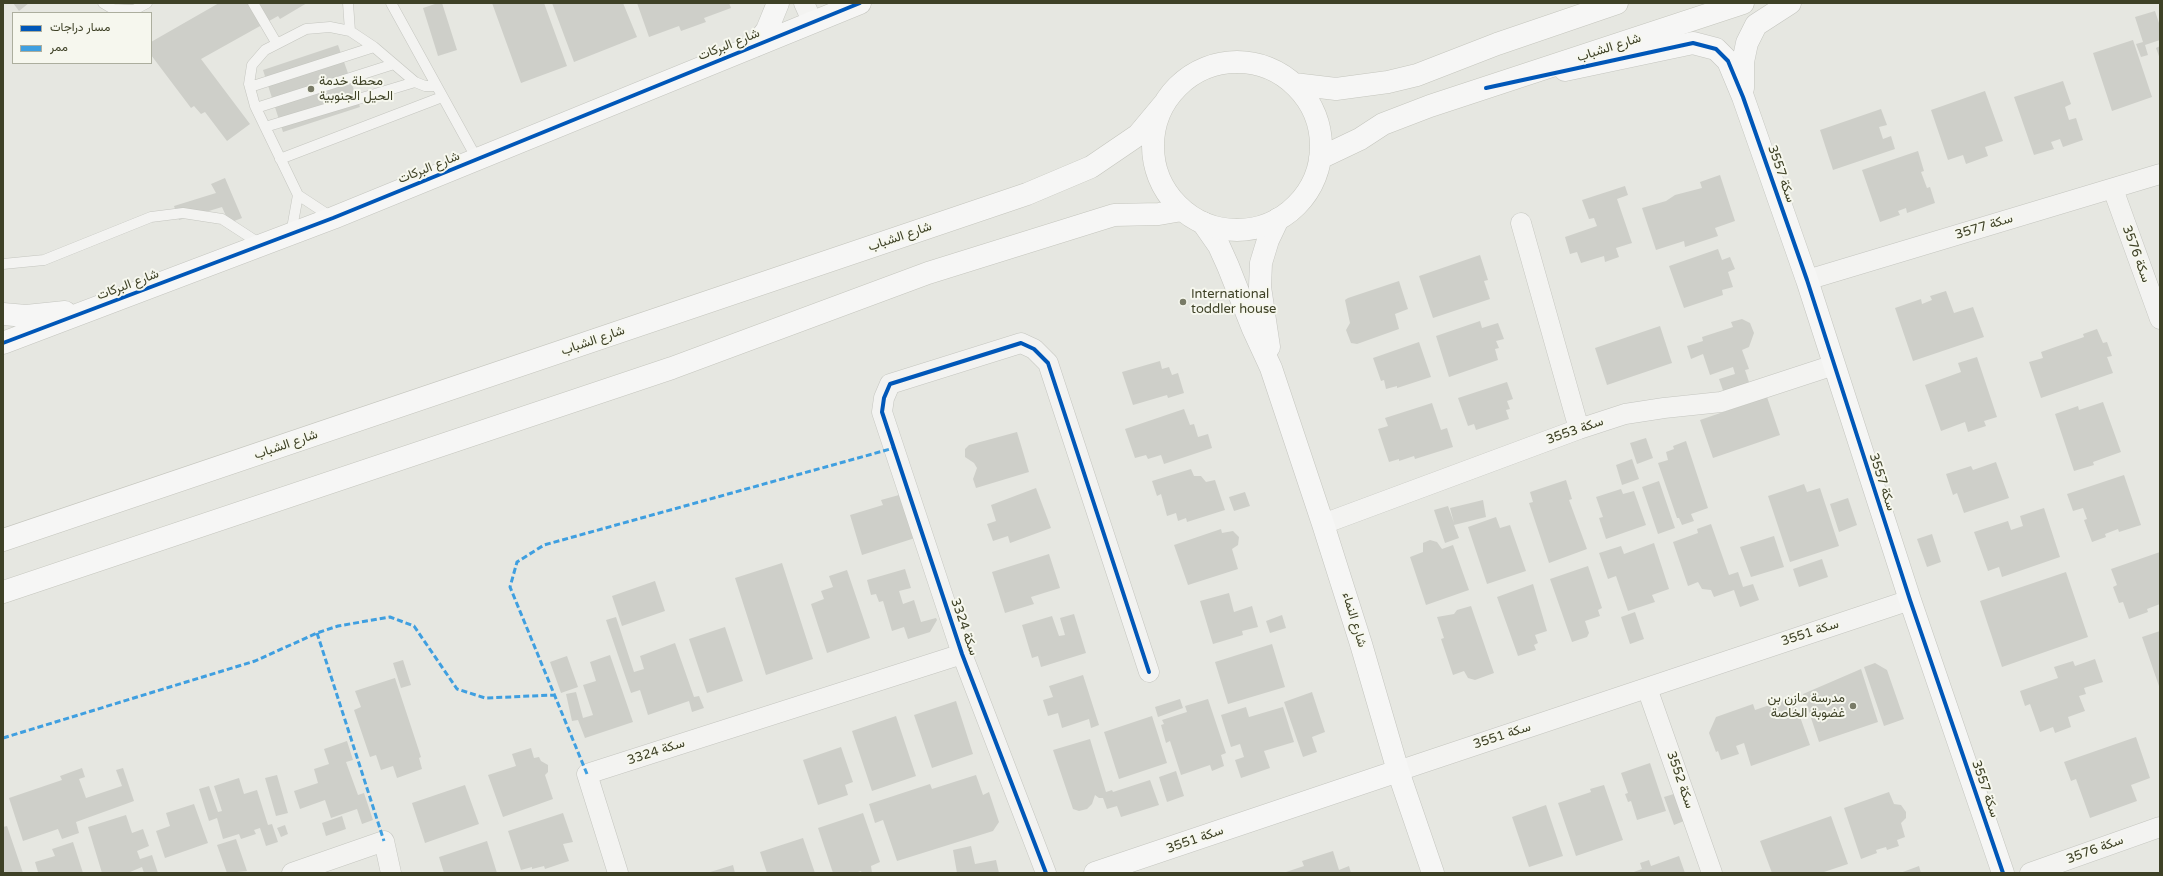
<!DOCTYPE html>
<html>
<head>
<meta charset="utf-8">
<style>
  body { margin:0 }
  #map { position:relative; width:2163px; height:876px; overflow:hidden; background:#e6e7e1; font-family:"Varela Round",Vazirmatn,sans-serif }
  canvas { display:block }
  .frame { position:absolute; inset:0; border:4px solid #3e4126; pointer-events:none }
  .legend { position:absolute; left:12px; top:12px; width:140px; height:52px; box-sizing:border-box; background:#f6f7ee; border:1px solid #acae9e; margin:0; padding:5px 7px; list-style:none; font-size:12px; color:#3e4126 }
  .legend li { display:flex; align-items:center; gap:8px; height:20px }
  .legend b { width:20px; border:1px solid #acae9e }
</style>
</head>
<body>
<div id="map">
<canvas width="2163" height="876"></canvas>
<div class="frame"></div>
<ul class="legend">
<li><b style="height:5px;background:#0057b8"></b>مسار دراجات</li>
<li><b style="height:5px;background:#3f9fe0"></b>ممر</li>
</ul>
</div>
<script>
const g = document.querySelector('canvas').getContext('2d');
g.lineJoin = 'round';
function fill(path, color) { g.fillStyle = color; g.fill(path, 'evenodd'); }
const toPath = rows => new Path2D(rows.map(r => 'M' + r).join(''));
function strokePath(path, color, width, dash) { g.strokeStyle = color; g.lineWidth = width; g.lineCap = dash ? 'butt' : 'round'; g.setLineDash(dash || []); g.stroke(path); }
function write(font, color, halo, rows, align = 'center') {
  g.font = font + ' "Varela Round",Vazirmatn,sans-serif'; g.lineWidth = 4; g.setLineDash([]); g.textBaseline = 'middle'; g.strokeStyle = halo; g.fillStyle = color; for (const [text, x, y, turn = 0] of rows) {
    g.save(); g.translate(x, y); g.rotate((+turn || 0) * Math.PI / 180); g.textAlign = isNaN(turn) ? turn : align; if (halo) g.strokeText(text, 0, 0); g.fillText(text, 0, 0); g.restore();
  }
}
const building = toPath([
  [13,3,29,3,19,11],
  [219,3,307,3,280,19,278,16,201,59,250,124,227,141,205,112,201,114,194,106,191,108,151,55,151,42],
  [438,3,442,3,457,50,438,56,423,8],
  [492,3,544,3,567,66,521,83],
  [552,3,623,3,637,37,574,62],
  [637,3,729,3,731,8,704,18,706,22,681,31,679,26,649,37],
  [2155,11,2160,26,2160,40,2145,45,2148,55,2141,57,2136,44,2143,42,2135,17],
  [2133,40,2152,97,2112,111,2093,53],
  [338,45,360,107,283,132,263,70],
  [2160,46,2160,59,2156,48],
  [2063,81,2071,104,2065,107,2069,120,2076,118,2083,140,2063,147,2060,139,2051,142,2054,149,2034,155,2014,97],
  [1985,91,2003,141,1985,147,1988,156,1966,164,1963,155,1948,160,1931,110],
  [1881,109,1887,125,1879,127,1883,139,1891,136,1895,149,1833,170,1820,130],
  [1918,151,1924,171,1921,172,1927,188,1930,187,1935,203,1907,213,1906,208,1898,211,1900,215,1880,222,1862,170],
  [1720,175,1735,221,1715,228,1718,236,1685,247,1684,241,1656,250,1642,208,1666,201,1675,195,1702,188,1700,182],
  [225,178,242,218,229,223,222,207,179,220,174,206,216,193,211,184],
  [1625,186,1628,195,1617,199,1632,243,1616,248,1619,257,1605,262,1604,256,1581,263,1577,252,1570,254,1565,237,1597,226,1594,218,1589,219,1582,200],
  [1718,249,1722,260,1730,257,1735,269,1728,272,1733,287,1722,290,1723,295,1684,308,1669,266],
  [1480,255,1488,280,1484,281,1490,299,1433,318,1419,276],
  [1399,281,1408,309,1395,314,1399,329,1357,344,1351,343,1346,330,1350,323,1345,300,1348,298],
  [1946,291,1954,313,1973,307,1984,337,1913,361,1895,308,1921,299,1922,304,1932,300,1930,296],
  [1742,319,1750,323,1754,333,1749,347,1742,350,1749,369,1745,370,1751,388,1725,396,1719,379,1735,374,1733,367,1710,375,1703,354,1691,359,1687,346,1703,341,1702,337,1733,327,1731,322],
  [1480,321,1482,328,1498,323,1504,339,1496,341,1499,348,1495,349,1498,360,1449,377,1436,336],
  [1660,326,1672,363,1607,385,1595,348],
  [2097,329,2103,343,2107,342,2112,356,2107,357,2113,373,2041,398,2029,362,2043,358,2041,352,2084,337,2083,334],
  [1419,342,1431,377,1397,388,1397,386,1386,389,1384,380,1381,381,1373,358],
  [1977,357,1997,417,1984,421,1986,426,1968,432,1965,422,1941,431,1925,385,1961,372,1958,363],
  [1160,361,1162,369,1169,367,1172,375,1178,373,1184,393,1168,398,1167,395,1133,405,1122,372],
  [1507,382,1513,399,1507,401,1510,409,1506,410,1509,419,1476,430,1474,424,1468,426,1458,398],
  [1767,397,1780,435,1713,458,1700,420],
  [2103,402,2121,452,2093,462,2094,465,2074,471,2055,414,2078,406,2079,410],
  [1432,403,1441,430,1447,428,1453,447,1415,459,1414,456,1399,461,1399,459,1389,462,1378,429,1388,426,1385,418],
  [1184,409,1190,425,1194,424,1198,437,1208,434,1212,448,1164,464,1161,455,1148,459,1146,455,1135,458,1125,429],
  [1017,432,1029,472,976,488,973,479,977,468,974,463,965,457,965,449,969,445],
  [1646,438,1653,458,1637,464,1630,443],
  [1686,441,1708,508,1691,514,1694,521,1682,525,1679,518,1677,518,1658,463,1668,460,1666,452,1674,449,1673,446],
  [1632,459,1639,479,1622,485,1616,465],
  [1996,462,2009,498,1964,513,1957,493,1953,495,1946,474,1971,466,1973,470],
  [1191,469,1194,476,1201,476,1206,482,1215,480,1225,510,1187,522,1186,518,1178,521,1176,513,1167,516,1161,494,1157,496,1152,481],
  [2124,475,2141,525,2119,532,2118,529,2105,534,2106,537,2092,542,2084,520,2087,519,2083,508,2073,511,2067,494],
  [1566,480,1572,499,1569,500,1587,549,1549,563,1529,503,1533,502,1530,492],
  [1659,481,1675,528,1658,534,1642,487],
  [1804,484,1807,492,1820,488,1839,546,1790,562,1768,496],
  [1036,488,1051,528,1010,543,1008,536,993,541,987,524,996,521,991,505],
  [1621,489,1623,494,1634,491,1646,525,1606,539,1599,518,1603,517,1596,497],
  [1245,492,1250,506,1234,511,1229,497],
  [899,495,915,538,862,555,850,515,883,505,881,500],
  [1848,498,1857,525,1839,532,1830,504],
  [1483,500,1486,517,1454,525,1459,538,1445,543,1434,510,1448,506,1454,523,1450,508],
  [2044,508,2060,557,2002,577,1999,567,1988,571,1974,532,2008,521,2011,530,2023,526,2020,516],
  [1496,517,1500,528,1510,525,1526,571,1487,584,1468,527],
  [1711,524,1729,575,1738,572,1743,587,1753,584,1759,600,1740,607,1734,590,1714,597,1711,590,1702,589,1698,582,1688,586,1673,542,1698,533,1697,529],
  [1221,529,1222,533,1233,531,1239,537,1238,545,1232,549,1238,569,1188,585,1174,545],
  [1932,534,1941,562,1927,567,1917,539],
  [1774,536,1784,567,1751,577,1740,547],
  [1430,540,1437,542,1442,549,1453,545,1469,590,1426,605,1410,557,1423,552,1423,543],
  [1654,543,1669,589,1652,595,1655,602,1628,611,1616,576,1608,579,1599,553,1621,546,1624,554],
  [2160,552,2160,604,2147,609,2148,612,2129,619,2123,602,2119,603,2113,587,2117,585,2111,569],
  [1049,554,1060,588,1031,597,1034,604,1005,613,992,572],
  [1822,559,1828,577,1799,587,1793,569],
  [782,563,813,659,766,675,735,578],
  [1588,566,1602,608,1598,610,1600,616,1585,621,1589,633,1587,637,1572,642,1550,579],
  [905,569,911,588,899,591,903,604,914,600,921,622,936,618,937,620,930,632,908,639,904,627,892,631,883,601,879,602,876,594,871,595,867,580],
  [847,570,870,638,827,653,811,604,824,599,821,591,833,587,829,576],
  [2066,572,2088,637,2002,667,1980,601],
  [655,581,665,611,622,626,612,596],
  [1533,584,1547,631,1535,635,1538,643,1534,645,1536,650,1518,656,1497,597],
  [1229,593,1234,612,1252,606,1258,627,1242,631,1243,635,1213,644,1200,601],
  [1471,606,1494,673,1475,680,1468,678,1464,671,1453,675,1441,639,1444,638,1437,617,1454,614,1457,610],
  [1635,612,1644,639,1630,644,1621,617],
  [1074,614,1086,653,1041,667,1038,656,1032,658,1022,625,1052,616,1059,636,1065,635,1060,618],
  [1282,615,1286,628,1270,633,1266,621],
  [616,617,634,672,644,669,640,656,675,643,694,697,699,696,704,708,692,712,689,701,648,715,640,690,631,693,606,620],
  [725,627,743,681,707,693,689,639],
  [2160,631,2160,689,2142,637],
  [1272,644,1285,687,1228,704,1215,662],
  [610,655,633,722,585,738,578,720,572,721,566,694,576,692,583,718,593,715,583,685,596,681,590,662],
  [567,656,578,687,561,693,550,662],
  [2095,659,2103,682,2084,688,2086,694,2079,696,2085,711,2068,717,2071,727,2055,733,2053,727,2040,732,2030,704,2025,706,2020,691,2058,678,2054,667,2073,661,2075,666],
  [403,660,411,685,401,688,393,663],
  [1875,663,1887,670,1904,719,1884,726,1864,667],
  [1861,669,1878,722,1819,742,1803,694],
  [1083,675,1099,725,1091,728,1089,719,1062,728,1058,713,1048,716,1043,700,1053,697,1049,686],
  [395,678,421,757,419,758,422,769,397,778,393,766,381,770,376,755,370,757,354,710,361,707,355,691],
  [1312,692,1325,732,1312,737,1317,752,1303,757,1284,702],
  [1793,697,1810,745,1751,766,1744,743,1736,746,1739,754,1721,760,1718,751,1716,752,1709,733,1716,717,1753,704,1755,710],
  [1180,699,1183,708,1158,717,1155,707],
  [1208,699,1226,753,1221,755,1224,766,1212,771,1210,765,1181,775,1170,741,1166,743,1161,725,1164,724,1162,720,1187,712,1185,706],
  [956,701,973,754,932,768,914,715],
  [1246,707,1249,717,1283,707,1294,742,1264,751,1270,768,1241,778,1235,760,1244,757,1240,744,1231,747,1221,715],
  [896,716,916,776,872,791,852,731],
  [1152,716,1167,763,1119,779,1104,732],
  [2136,737,2150,778,2131,785,2137,801,2090,818,2076,779,2071,781,2064,762],
  [1090,739,1106,792,1112,790,1113,792,1150,780,1159,805,1121,817,1117,806,1107,809,1103,798,1099,798,1095,795,1092,804,1087,809,1079,811,1073,809,1053,750],
  [347,741,353,760,346,762,358,795,364,793,373,820,362,824,357,809,331,818,325,800,300,809,294,791,318,783,314,769,329,764,324,749],
  [841,747,853,782,845,785,848,795,818,805,803,760],
  [531,748,534,758,539,757,541,761,548,765,548,772,545,775,553,799,503,817,488,775,516,766,512,754],
  [1650,763,1666,811,1637,820,1631,801,1628,802,1625,794,1628,793,1621,773],
  [82,768,85,777,79,779,86,798,122,786,116,770,123,768,134,801,76,822,79,833,62,839,58,829,23,841,9,798,62,780,60,776],
  [1176,771,1184,796,1167,802,1159,777],
  [277,775,288,813,276,816,265,778],
  [976,775,983,795,989,792,999,822,993,831,897,861,883,820,875,823,869,804,930,784,932,789],
  [239,778,244,794,257,790,268,825,272,824,278,842,266,846,260,828,254,830,256,834,241,839,239,834,223,839,217,818,209,821,199,789,209,786,218,812,222,811,214,786],
  [465,785,479,824,425,843,412,803],
  [1604,785,1623,840,1576,856,1558,803,1591,792,1590,789],
  [1680,792,1689,819,1674,825,1664,797],
  [1889,792,1894,804,1901,805,1906,812,1906,818,1901,823,1905,837,1897,840,1899,846,1887,850,1886,847,1876,850,1877,853,1861,859,1844,808],
  [194,804,208,843,165,858,156,831,170,826,166,813],
  [1546,805,1563,856,1529,867,1512,817],
  [563,813,573,842,563,844,569,861,545,869,544,866,532,869,532,867,521,870,508,831],
  [863,813,880,862,871,866,872,873,862,873,861,871,855,873,833,873,818,828],
  [126,815,132,833,143,829,149,846,137,851,140,859,152,855,158,873,144,873,142,867,130,872,130,873,102,873,88,827],
  [342,816,346,829,326,836,322,823],
  [1831,816,1848,864,1821,873,1772,873,1760,841],
  [285,825,288,834,281,837,277,828],
  [7,826,23,873,3,873,3,827],
  [803,838,815,873,767,873,760,852],
  [236,839,247,871,227,873,217,845],
  [487,841,497,873,444,873,439,857],
  [73,842,83,873,35,873,38,872,35,862,55,856,52,849],
  [971,846,975,864,996,860,999,873,957,873,953,850],
  [1333,851,1339,870,1349,866,1351,873,1283,873,1304,866,1302,861],
  [1679,856,1685,873,1631,873,1642,869,1640,863,1649,860,1651,866],
  [733,865,735,873,707,873],
  [1919,866,1921,873,1900,873]
]);
const lane = toPath([
  [103,3,113,9,134,10,147,3],
  [253,3,277,44],
  [348,3,350,31],
  [391,3,477,159],
  [250,87,374,47],
  [256,108,394,64],
  [265,127,415,82],
  [280,159,442,97],
  [333,218,298,195,255,106,249,84,252,65,265,50,306,29,330,27,350,31,374,47,415,82,425,86,436,86],
  [291,234,298,195],
  [3,264,44,260,151,217,183,213,222,219,262,245]
]);
const street = toPath([
  [804,3,812,21],
  [2113,189,2160,319],
  [1521,223,1579,429],
  [1807,280,2160,174],
  [1323,524,1579,429,1625,414,1664,408,1721,402,1834,365],
  [1647,688,1712,873],
  [1398,771,1910,600],
  [292,873,384,841,391,873],
  [618,873,587,774,962,654],
  [1046,873,962,654,882,412,884,398,890,384,1021,343,1034,349,1048,363,1149,672],
  [2030,873,2160,827]
]);
const secondary = toPath([
  [755,46,767,30,778,3],
  [1565,70,1693,43,1716,49,1728,61,1743,97,1807,280,1910,600,2003,873],
  [1743,88,1743,62,1747,43,1756,25,1790,3],
  [1203,223,1219,246,1228,266,1253,329,1271,368,1323,524,1361,644,1398,771,1433,873],
  [3,314,26,316,65,312],
  [3,343,333,218,860,3],
  [1269,347,1260,287,1261,263,1268,240,1278,219],
  [1095,873,1398,771]
]);
const primary = toPath([
  '1153 146a84 84 0 1 1 168 0a84 84 0 1 1-168 0Z',
  [1294,84,1336,89,1388,82,1417,75,1497,44,1617,3],
  [1320,158,1360,139,1383,124,1430,106,1743,3],
  [3,540,1027,194,1091,167,1138,135,1163,105],
  [3,592,672,368,928,273,1114,215,1159,214,1182,210]
]);
const quiet = toPath([
  [317,633,384,841],
  [3,738,255,661,317,633,338,626,390,617,414,626,457,689,485,698,555,695],
  [587,774,510,587,517,562,544,545,894,448]
]);
const cycleway = toPath([
  [1486,88,1693,43,1716,49,1728,61,1743,97,1807,280,1910,600,2003,873],
  [3,343,333,218,860,3],
  [1046,873,962,654,882,412,884,398,890,384,1021,343,1034,349,1048,363,1149,672]
]);
const markers = [
  [311,89,4,"#797b67"],
  [1183,302,4,"#797b67"],
  [1853,706,4,"#797b67"]
];
const streetNames = [
  ["شارع البركات",729,45,-22],
  ["شارع الشباب",1609,48,-18],
  ["شارع البركات",429,168,-22],
  ["سكة 3557",1781,174,71],
  ["سكة 3577",1984,227,-17],
  ["شارع الشباب",900,237,-19],
  ["سكة 3576",2136,254,70],
  ["شارع البركات",128,285,-21],
  ["شارع الشباب",593,341,-19],
  ["سكة 3553",1575,431,-19],
  ["شارع الشباب",286,445,-19],
  ["سكة 3557",1882,482,72],
  ["شارع النماء",1354,620,73],
  ["سكة 3324",964,627,71],
  ["سكة 3551",1810,633,-18],
  ["سكة 3551",1502,736,-18],
  ["سكة 3324",656,752,-18],
  ["سكة 3552",1680,780,71],
  ["سكة 3557",1985,789,71],
  ["سكة 3551",1195,840,-19],
  ["سكة 3576",2095,850,-20]
];
const poiNames = [
  ["محطة خدمة",319,82],
  ["الحيل الجنوبية",319,97],
  ["International",1191,295],
  ["toddler house",1191,310],
  ["مدرسة مازن بن",1845,699,"right"],
  ["غضوبة الخاصة",1845,714,"right"]
];
fill(building, '#cecfc9');
strokePath(lane, '#c4c5bf', 11);
strokePath(street, '#c4c5bf', 21);
strokePath(secondary, '#c4c5bf', 23);
strokePath(primary, '#c4c5bd', 23);
strokePath(lane, '#f3f3f1', 10);
strokePath(street, '#f3f3f1', 20);
strokePath(secondary, '#f6f6f5', 22);
strokePath(primary, '#f6f6f5', 22);
strokePath(quiet, '#3f9fe0', 3, [6, 3]);
strokePath(cycleway, '#0057b8', 4);
for (const [x, y, r, color] of markers) { const dot = new Path2D(); dot.arc(x, y, r, 0, 2 * Math.PI); g.fillStyle = color; g.fill(dot); strokePath(dot, '#f6f7ee', 1.5); }
write('13px', '#3e4126', '#f6f7ee', streetNames);
write('13px', '#3e4126', '#f6f7ee', poiNames, 'left');
</script>
</body>
</html>
